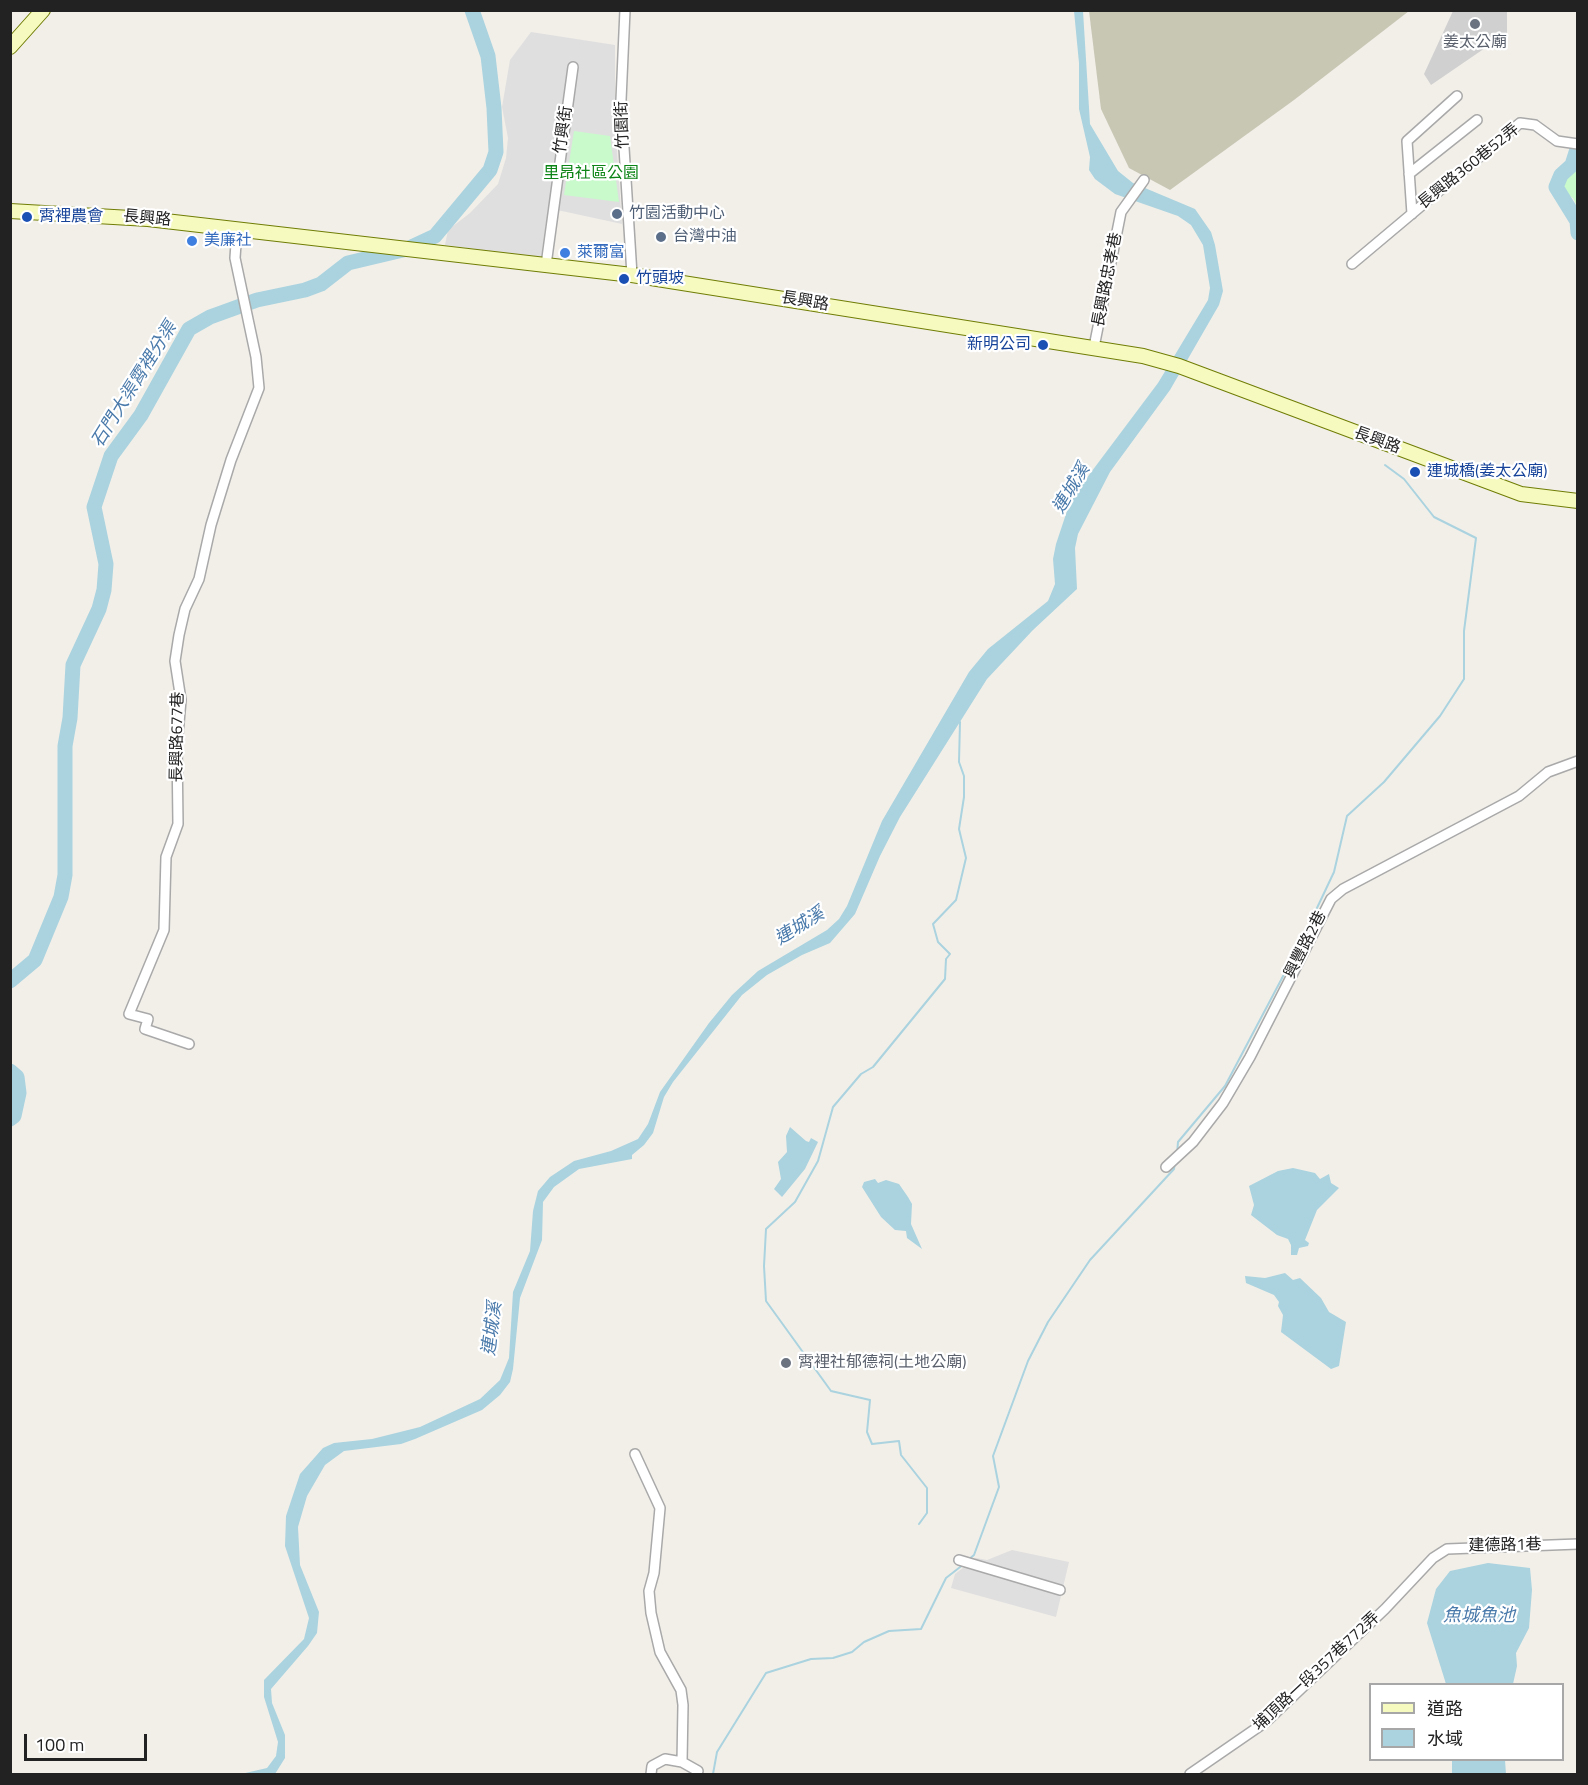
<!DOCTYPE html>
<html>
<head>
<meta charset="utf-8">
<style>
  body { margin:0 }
  #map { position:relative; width:1588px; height:1785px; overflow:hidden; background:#f2efe9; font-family:"Titillium Web","Noto Sans TC",sans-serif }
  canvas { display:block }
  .frame { position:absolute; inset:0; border:12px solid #222; pointer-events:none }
  .legend { position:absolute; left:1369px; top:1683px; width:195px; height:78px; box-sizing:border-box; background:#fff; border:2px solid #a7a7a7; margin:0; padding:8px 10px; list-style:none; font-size:18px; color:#222 }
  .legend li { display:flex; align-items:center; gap:12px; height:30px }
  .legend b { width:30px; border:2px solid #a7a7a7 }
  .scale { position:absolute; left:24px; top:1734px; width:123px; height:27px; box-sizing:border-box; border:3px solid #222; border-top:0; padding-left:8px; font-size:18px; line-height:21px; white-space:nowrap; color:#222; -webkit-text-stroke:4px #fff; paint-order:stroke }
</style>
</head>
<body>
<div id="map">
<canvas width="1588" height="1785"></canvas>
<div class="frame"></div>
<ul class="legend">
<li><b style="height:8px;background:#f7fabf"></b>道路</li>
<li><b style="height:16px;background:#aad3df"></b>水域</li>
</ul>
<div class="scale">100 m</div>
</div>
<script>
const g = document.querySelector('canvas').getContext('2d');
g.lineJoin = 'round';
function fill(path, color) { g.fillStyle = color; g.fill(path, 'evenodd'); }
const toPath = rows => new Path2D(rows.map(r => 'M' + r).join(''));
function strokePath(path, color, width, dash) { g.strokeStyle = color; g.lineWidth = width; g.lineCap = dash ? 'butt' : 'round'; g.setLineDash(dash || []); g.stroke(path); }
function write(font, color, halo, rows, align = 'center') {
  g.font = font + ' "Titillium Web","Noto Sans TC",sans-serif'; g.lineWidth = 4.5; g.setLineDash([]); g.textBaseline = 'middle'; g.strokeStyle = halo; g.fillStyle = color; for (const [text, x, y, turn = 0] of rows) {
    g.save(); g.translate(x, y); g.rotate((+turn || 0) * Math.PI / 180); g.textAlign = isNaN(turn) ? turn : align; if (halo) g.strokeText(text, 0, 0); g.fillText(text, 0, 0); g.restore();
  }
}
const residential = toPath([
  [531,32,615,45,615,122,622,224,548,208,541,258,445,245,448,230,470,213,498,184,506,158,508,138,502,107,510,60],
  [1012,1550,1069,1562,1056,1617,951,1588,955,1574,976,1558,987,1560]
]);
const religious = toPath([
  [1453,11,1507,11,1507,33,1431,85,1424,74]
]);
const construction = toPath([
  [1089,11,1409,11,1294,100,1170,190,1129,168,1101,109]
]);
const park = toPath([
  [574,131,610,136,619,202,564,195],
  [1577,165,1577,206,1573,198,1563,192,1562,186]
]);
const water = toPath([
  [1074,11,1083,11,1090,124,1118,171,1133,183,1195,209,1211,232,1215,245,1223,291,1219,305,1170,390,1110,472,1078,534,1075,548,1077,589,1033,630,987,679,900,817,880,856,855,914,830,943,802,955,767,975,742,995,673,1082,664,1097,653,1133,644,1145,632,1155,632,1159,579,1169,554,1187,543,1202,542,1240,520,1298,513,1369,510,1382,500,1395,482,1410,415,1439,401,1444,344,1451,325,1465,307,1496,298,1527,300,1565,319,1612,317,1633,308,1646,271,1689,272,1703,285,1735,285,1758,275,1774,241,1774,267,1768,276,1756,278,1742,264,1697,264,1680,304,1639,309,1618,285,1546,286,1516,300,1474,323,1448,334,1443,372,1439,420,1427,480,1399,500,1380,509,1358,513,1292,530,1251,533,1211,538,1191,550,1177,574,1161,611,1151,638,1139,648,1124,660,1092,709,1023,732,995,758,971,827,930,839,919,847,906,882,821,969,672,988,649,1048,601,1055,584,1053,559,1056,544,1071,499,1158,383,1208,300,1210,288,1203,245,1191,225,1178,216,1115,194,1095,179,1089,170,1090,157,1079,109,1079,63],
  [790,1127,806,1141,809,1142,811,1138,818,1142,805,1169,782,1197,774,1189,781,1179,778,1162,787,1152,786,1136],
  [1293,1168,1315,1173,1320,1179,1329,1174,1331,1183,1339,1188,1317,1210,1305,1240,1309,1243,1308,1246,1299,1248,1297,1255,1291,1255,1291,1245,1288,1239,1277,1235,1251,1215,1254,1205,1249,1186,1278,1171],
  [875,1179,878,1183,886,1180,899,1184,908,1197,912,1204,911,1224,922,1249,907,1238,906,1231,895,1230,881,1217,862,1187,864,1182],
  [1285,1273,1293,1280,1300,1278,1321,1298,1329,1312,1346,1322,1339,1366,1331,1369,1281,1332,1283,1315,1278,1306,1279,1302,1274,1295,1246,1283,1245,1276,1265,1278],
  [1488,1563,1530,1568,1532,1590,1529,1628,1516,1653,1517,1666,1513,1684,1446,1684,1427,1623,1436,1589,1450,1571],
  [1452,1760,1505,1760,1506,1774,1452,1774]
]);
const stream = toPath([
  [1177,1154,1178,1142,1225,1086,1299,946,1334,872,1347,816,1384,782,1440,716,1464,679,1464,631,1476,538,1434,517,1404,479,1385,465],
  [919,1524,927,1513,927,1488,901,1455,899,1441,872,1444,867,1432,870,1400,831,1391,766,1301,764,1266,766,1229,795,1202,818,1161,833,1107,861,1074,873,1067,945,979,946,959,950,954,938,942,933,924,956,900,966,858,959,829,964,797,964,776,959,762,960,722],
  [968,1560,974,1555,999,1487,993,1456,1028,1361,1048,1322,1090,1260,1174,1169,1175,1162],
  [713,1774,717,1752,766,1673,811,1659,833,1658,852,1652,864,1642,889,1631,921,1629,946,1578,964,1564]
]);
const river = toPath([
  [1578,146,1572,165,1561,175,1556,187,1577,221,1578,233],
  [10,981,35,960,61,897,65,875,65,746,70,718,73,665,99,609,104,590,106,564,94,507,111,456,141,415,189,329,210,317,257,300,305,290,321,284,348,263,407,249,435,236,490,170,496,152,494,108,488,56,472,10],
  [10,1071,17,1077,19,1093,14,1116,10,1119]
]);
const street = toPath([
  [625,10,621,100,632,275],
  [1409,174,1477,120],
  [1412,214,1407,141,1457,96],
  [1352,264,1520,123,1535,125,1557,141,1578,144],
  [546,265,573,67],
  [1094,347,1121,212,1144,180],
  [189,1044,145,1029,148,1019,129,1014,164,930,166,857,178,824,177,746,181,700,175,661,179,635,185,609,199,579,211,525,231,460,259,388,256,357,235,258,237,229],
  [1166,1167,1193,1142,1223,1103,1250,1057,1331,899,1343,889,1519,796,1548,772,1578,761],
  [635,1454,660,1508,654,1573,649,1591,651,1613,660,1652,681,1690,683,1705,682,1762],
  [959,1560,1060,1590],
  [651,1774,652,1766,665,1759,682,1762,698,1771],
  [1190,1774,1267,1721,1385,1609,1433,1558,1447,1549,1578,1544]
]);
const secondary = toPath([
  [10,47,43,10],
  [10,211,148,219,632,275,1143,356,1179,366,1521,494,1578,501]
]);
const markers = [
  [1475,24,6,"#6b7280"],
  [617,214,6,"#5c6f8a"],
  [27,217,6,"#1a4fb4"],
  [661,237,6,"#5c6f8a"],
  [192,241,6,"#3f7fe0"],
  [565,253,6,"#3f7fe0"],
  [624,279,6,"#1a4fb4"],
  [1043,345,6,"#1a4fb4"],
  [1415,472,6,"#1a4fb4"],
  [786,1363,6,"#6b7280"]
];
const worshipNames = [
  ["姜太公廟",1475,43],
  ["霄裡社郁德祠(土地公廟)",798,1363,"left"]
];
const streetNames = [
  ["竹園街",623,125,-92],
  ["竹興街",564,130,-82],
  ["長興路360巷52弄",1469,167,-39],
  ["長興路",147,219,5],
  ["長興路忠孝巷",1108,280,-79],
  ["長興路",805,302,9],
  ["長興路",1377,441,20],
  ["長興路677巷",178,737,-89],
  ["興豐路2巷",1306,945,-63],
  ["建德路1巷",1505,1546,-1],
  ["埔頂路一段357巷772弄",1317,1672,-43]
];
const parkNames = [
  ["里昂社區公園",591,174]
];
const serviceNames = [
  ["竹園活動中心",629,214],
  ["台灣中油",673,237]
];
const transitNames = [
  ["霄裡農會",39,217],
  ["竹頭坡",636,279],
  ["新明公司",1031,345,"right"],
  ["連城橋(姜太公廟)",1427,472]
];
const shopNames = [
  ["美廉社",204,241],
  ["萊爾富",577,253]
];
const waterNames = [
  ["石門大渠霄裡分渠",135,385,-58],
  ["連城溪",1072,489,-59],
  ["連城溪",800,927,-32],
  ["連城溪",493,1329,-83],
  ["魚城魚池",1479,1617]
];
fill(residential, '#e0dfdf');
fill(religious, '#d0d0d0');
fill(construction, '#c7c7b4');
fill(park, '#c8facc');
fill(water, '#aad3df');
strokePath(stream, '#aad3df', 2);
strokePath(river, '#aad3df', 15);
strokePath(street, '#a9a9a9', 12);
strokePath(secondary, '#707d05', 16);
strokePath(street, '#fff', 9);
strokePath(secondary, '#f7fabf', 14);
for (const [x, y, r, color] of markers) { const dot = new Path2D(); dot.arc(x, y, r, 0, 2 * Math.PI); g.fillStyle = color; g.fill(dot); strokePath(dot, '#fff', 2); }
write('16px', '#5b616d', '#fff', worshipNames);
write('16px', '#222', '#fff', streetNames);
write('16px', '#0c8416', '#fff', parkNames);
write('16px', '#4e5e75', '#fff', serviceNames, 'left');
write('16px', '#164399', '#fff', transitNames, 'left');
write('16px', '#366cbe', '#fff', shopNames, 'left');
write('italic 18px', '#4a7aab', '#fff', waterNames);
</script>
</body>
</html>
